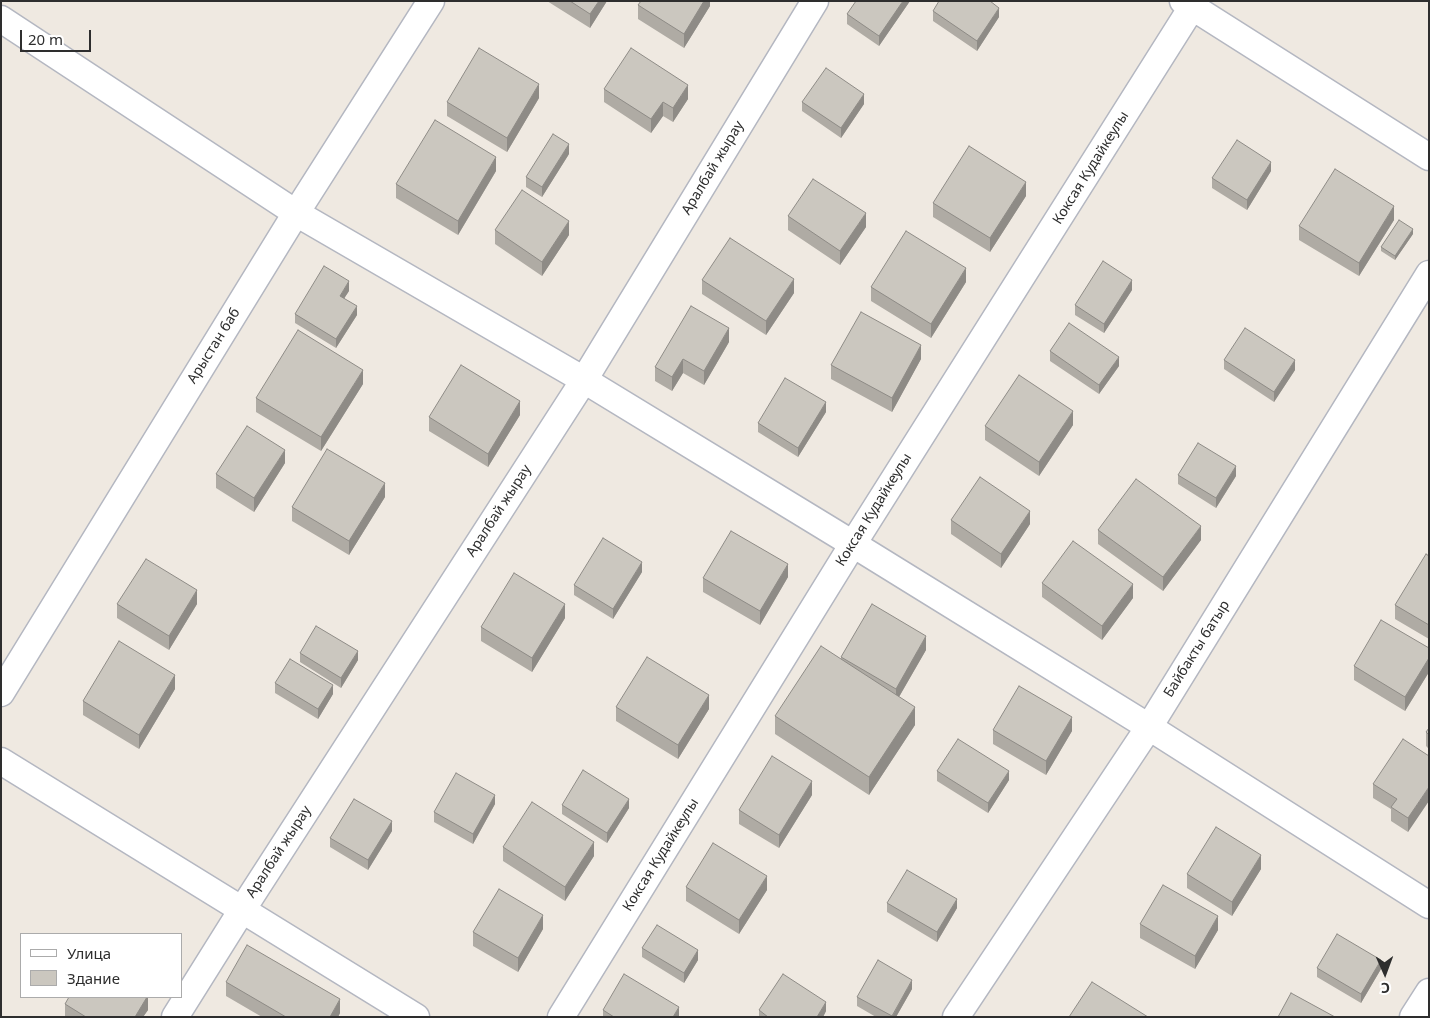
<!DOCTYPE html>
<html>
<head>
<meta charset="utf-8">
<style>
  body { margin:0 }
  #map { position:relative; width:1430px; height:1018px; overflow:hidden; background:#efe9e1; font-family:"Noto Sans",sans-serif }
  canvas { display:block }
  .frame { position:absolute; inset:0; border:2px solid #2e2e2e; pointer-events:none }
  .legend { position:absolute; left:20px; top:933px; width:162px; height:65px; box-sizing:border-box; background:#fff; border:1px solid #ababab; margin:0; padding:6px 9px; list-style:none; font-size:15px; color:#2e2e2e }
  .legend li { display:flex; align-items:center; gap:10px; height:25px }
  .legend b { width:25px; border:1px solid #ababab }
  .north { position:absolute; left:1360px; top:948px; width:50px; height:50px; -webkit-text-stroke:4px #fff; paint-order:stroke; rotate:178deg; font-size:14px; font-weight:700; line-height:20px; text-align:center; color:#2e2e2e }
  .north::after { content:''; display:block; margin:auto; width:18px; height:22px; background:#2e2e2e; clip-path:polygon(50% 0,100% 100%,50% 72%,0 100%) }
  .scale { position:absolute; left:20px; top:30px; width:71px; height:22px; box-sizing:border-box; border:2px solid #2e2e2e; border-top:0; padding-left:6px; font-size:15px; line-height:18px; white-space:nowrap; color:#2e2e2e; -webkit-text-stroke:4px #fff; paint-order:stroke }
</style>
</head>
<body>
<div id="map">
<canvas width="1430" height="1018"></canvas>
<div class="frame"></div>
<ul class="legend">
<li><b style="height:6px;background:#fff"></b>Улица</li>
<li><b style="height:14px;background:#cbc7bf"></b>Здание</li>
</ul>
<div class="north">С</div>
<div class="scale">20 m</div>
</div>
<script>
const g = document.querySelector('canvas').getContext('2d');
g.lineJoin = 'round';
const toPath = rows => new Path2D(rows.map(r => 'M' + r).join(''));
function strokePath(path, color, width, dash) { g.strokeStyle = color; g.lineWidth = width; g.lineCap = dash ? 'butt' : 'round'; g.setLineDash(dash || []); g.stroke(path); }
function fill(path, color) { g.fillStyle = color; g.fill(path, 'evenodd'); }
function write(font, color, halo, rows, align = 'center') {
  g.font = font + ' "Noto Sans",sans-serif'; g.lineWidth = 4.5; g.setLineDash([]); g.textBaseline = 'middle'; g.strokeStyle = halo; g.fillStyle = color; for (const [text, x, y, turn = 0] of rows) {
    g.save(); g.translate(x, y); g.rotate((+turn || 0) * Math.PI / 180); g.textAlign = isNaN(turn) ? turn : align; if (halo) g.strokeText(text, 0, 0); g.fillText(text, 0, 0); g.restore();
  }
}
const minor = toPath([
  [1183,1,1429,157],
  [1,19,296,213,584,380,853,544,1149,727,1429,905],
  [1,693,296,213,431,1],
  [1,761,416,1017],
  [175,1017,242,910,584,380,815,1],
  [561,1017,853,544,1192,7],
  [956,1017,1149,727,1429,274],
  [1413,1017,1429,992]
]);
const wall = toPath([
  [547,1,607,1,590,28],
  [710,1,710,6,684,48,638,19,638,5],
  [910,1,879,46,847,24,847,14],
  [933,11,999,17,977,51,933,21],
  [604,89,688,99,673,122,663,116,651,133,604,102],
  [539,98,507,152,447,116,447,102],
  [802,102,864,104,841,138,802,111],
  [569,154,542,197,526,187,526,177],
  [496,171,458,235,396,198,396,184],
  [1271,171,1247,210,1212,188,1212,178],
  [1026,196,990,252,933,217,933,203],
  [788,216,866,227,840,265,788,230],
  [1394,220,1359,276,1299,240,1299,226],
  [495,230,569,235,542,276,495,244],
  [1413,234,1395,260,1381,251,1381,247],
  [702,280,794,293,766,335,702,294],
  [966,282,931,338,871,301,871,287],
  [1132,290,1104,333,1075,315,1075,305],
  [349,291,344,298,357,315,336,348,295,323,295,314],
  [729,342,704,385,683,373,672,391,655,381,655,367],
  [1050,351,1119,366,1099,394,1050,361],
  [921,359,892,412,831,379,831,365],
  [1224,360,1295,370,1274,402,1224,369],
  [363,384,321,451,256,412,256,398],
  [826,412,798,457,758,432,758,423],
  [520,415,488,467,429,431,429,417],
  [1073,425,1039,476,985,440,985,426],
  [285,463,254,512,216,488,216,474],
  [1178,475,1236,476,1216,508,1178,484],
  [385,497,349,555,292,521,292,507],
  [951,520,1030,524,1001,568,951,534],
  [1098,530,1201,540,1163,591,1098,544],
  [1429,556,1429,639,1395,619,1395,605],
  [642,572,613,619,574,595,574,585],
  [788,577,760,625,703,592,703,578],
  [1042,583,1133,598,1102,640,1042,597],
  [117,604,197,604,169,650,117,618],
  [565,618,532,672,481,641,481,627],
  [1429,648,1429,672,1405,711,1354,680,1354,666],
  [926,650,899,697,915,725,869,795,775,734,775,716,841,659,841,657],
  [300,653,358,660,341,688,300,662],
  [275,683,333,694,318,719,275,693],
  [175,689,139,749,83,715,83,701],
  [616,707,709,709,678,759,616,721],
  [1429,728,1429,749,1426,746,1426,732],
  [993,730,1072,731,1046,775,993,744],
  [1429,756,1408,832,1391,821,1391,809,1373,798,1373,784],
  [937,771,1009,780,988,813,937,781],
  [812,795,779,848,739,824,739,810],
  [495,804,473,844,434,822,434,812],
  [562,805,629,808,607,843,562,814],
  [392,831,368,870,330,847,330,838],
  [503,847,594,856,565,901,503,861],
  [1261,869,1232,916,1187,888,1187,874],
  [686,887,767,890,739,934,686,901],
  [887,903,957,908,937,942,887,912],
  [1140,924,1218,930,1195,969,1140,938],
  [543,929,518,972,473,946,473,932],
  [642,948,698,960,684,983,642,957],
  [1317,968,1381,969,1361,1003,1317,977],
  [226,982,340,1013,338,1017,262,1017,226,996],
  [912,989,896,1017,876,1017,857,1006,857,997],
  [148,997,148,1010,143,1017,65,1017,65,1004],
  [603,1010,679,1017,603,1017],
  [759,1010,826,1011,823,1017,759,1017]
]);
const shadedWall = toPath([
  [599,1,607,1,590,28,590,14],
  [704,1,710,1,710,6,684,48,684,34],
  [903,1,910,1,879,46,879,36],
  [999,8,999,17,977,51,977,41],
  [539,84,539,98,507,152,507,138],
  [688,85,688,99,673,122,673,108],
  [864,94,864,104,841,138,841,128],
  [663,102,663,116,651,133,651,119],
  [569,144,569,154,542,197,542,187],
  [496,157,496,171,458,235,458,221],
  [1271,162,1271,171,1247,210,1247,200],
  [1026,182,1026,196,990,252,990,238],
  [1394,206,1394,220,1359,276,1359,263],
  [866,213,866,227,840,265,840,251],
  [569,221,569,235,542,276,542,262],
  [1413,229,1413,234,1395,260,1395,256],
  [966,268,966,282,931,338,931,324],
  [794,279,794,293,766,335,766,321],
  [1132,280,1132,290,1104,333,1104,324],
  [349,281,349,291,340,305,340,296],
  [357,306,357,315,336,348,336,339],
  [729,328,729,342,704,385,704,371],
  [921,345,921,359,892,412,892,398],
  [1119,357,1119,366,1099,394,1099,385],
  [683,359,683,373,672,391,672,377],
  [1295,360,1295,370,1274,402,1274,392],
  [363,370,363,384,321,451,321,437],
  [520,401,520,415,488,467,488,454],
  [826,402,826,412,798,457,798,448],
  [1073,411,1073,425,1039,476,1039,462],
  [285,450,285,463,254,512,254,498],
  [1236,466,1236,476,1216,508,1216,498],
  [385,483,385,497,349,555,349,541],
  [1030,511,1030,524,1001,568,1001,554],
  [1201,526,1201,540,1163,591,1163,577],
  [642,562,642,572,613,619,613,609],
  [788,564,788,577,760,625,760,611],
  [1133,584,1133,598,1102,640,1102,626],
  [197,590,197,604,169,650,169,636],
  [565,604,565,618,532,672,532,658],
  [926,636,926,650,896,702,896,689],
  [358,651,358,660,341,688,341,678],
  [1429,658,1429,672,1405,711,1405,697],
  [175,675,175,689,139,749,139,735],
  [333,685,333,694,318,719,318,709],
  [709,695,709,709,678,759,678,745],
  [915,707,915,725,869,795,869,777],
  [1072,717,1072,731,1046,775,1046,761],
  [1009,771,1009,780,988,813,988,803],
  [812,781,812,795,779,848,779,835],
  [1429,787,1429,801,1408,832,1408,818],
  [495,795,495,804,473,844,473,834],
  [629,799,629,808,607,843,607,833],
  [392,821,392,831,368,870,368,860],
  [594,842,594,856,565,901,565,887],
  [1261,855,1261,869,1232,916,1232,902],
  [767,876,767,890,739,934,739,920],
  [957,899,957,908,937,942,937,932],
  [543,915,543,929,518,972,518,958],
  [1218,916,1218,930,1195,969,1195,956],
  [698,950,698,960,684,983,684,973],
  [1381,960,1381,969,1361,1003,1361,994],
  [912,980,912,989,896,1017,892,1017],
  [147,997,148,997,148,1010,143,1017,135,1017],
  [340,999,340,1013,338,1017,330,1017],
  [826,1002,826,1011,823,1017,817,1017],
  [679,1007,679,1017,673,1017]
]);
const building = toPath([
  [570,1,599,1,590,14,570,1],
  [641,1,704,1,684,34,638,5,641,1],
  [856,1,903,1,879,36,847,14,856,1],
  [939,1,990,1,999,8,977,41,933,11,939,1],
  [479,48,539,84,507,138,447,102,479,48],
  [631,48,688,85,673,108,663,102,651,119,604,89,631,48],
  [826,68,864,94,841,128,802,102,826,68],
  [435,120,496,157,458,221,396,184,435,120],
  [553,134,569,144,542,187,526,177,553,134],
  [1237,140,1271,162,1247,200,1212,178,1237,140],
  [969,146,1026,182,990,238,933,203,969,146],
  [1335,169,1394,206,1359,263,1299,226,1335,169],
  [813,179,866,213,840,251,788,216,813,179],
  [522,190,569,221,542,262,495,230,522,190],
  [1399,220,1413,229,1395,256,1381,247,1399,220],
  [906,231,966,268,931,324,871,287,906,231],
  [730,238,794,279,766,321,702,280,730,238],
  [1103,261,1132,280,1104,324,1075,305,1103,261],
  [324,266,349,281,340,296,357,306,336,339,295,314,324,266],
  [691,306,729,328,704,371,683,359,672,377,655,367,691,306],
  [861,312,921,345,892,398,831,365,861,312],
  [1069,323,1119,357,1099,385,1050,351,1069,323],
  [1245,328,1295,360,1274,392,1224,360,1245,328],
  [298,330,363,370,321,437,256,398,298,330],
  [461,365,520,401,488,454,429,417,461,365],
  [1019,375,1073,411,1039,462,985,426,1019,375],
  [785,378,826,402,798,448,758,423,785,378],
  [247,426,285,450,254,498,216,474,247,426],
  [1198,443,1236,466,1216,498,1178,475,1198,443],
  [327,449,385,483,349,541,292,507,327,449],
  [980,477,1030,511,1001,554,951,520,980,477],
  [1136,479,1201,526,1163,577,1098,530,1136,479],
  [731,531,788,564,760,611,703,578,731,531],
  [603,538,642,562,613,609,574,585,603,538],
  [1073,541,1133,584,1102,626,1042,583,1073,541],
  [1426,554,1429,556,1429,625,1395,605,1426,554],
  [146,559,197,590,169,636,117,604,146,559],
  [514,573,565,604,532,658,481,627,514,573],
  [872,604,926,636,896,689,841,657,872,604],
  [1381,620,1429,648,1429,658,1405,697,1354,666,1381,620],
  [316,626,358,651,341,678,300,653,316,626],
  [119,641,175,675,139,735,83,701,119,641],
  [821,646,915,707,869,777,775,716,821,646],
  [647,657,709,695,678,745,616,707,647,657],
  [290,659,333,685,318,709,275,683,290,659],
  [1019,686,1072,717,1046,761,993,730,1019,686],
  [1429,728,1429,735,1426,732,1429,728],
  [958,739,1009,771,988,803,937,771,958,739],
  [1403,739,1429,756,1429,787,1408,818,1391,807,1397,799,1373,784,1403,739],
  [772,756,812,781,779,835,739,810,772,756],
  [583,770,629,799,607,833,562,805,583,770],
  [456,773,495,795,473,834,434,812,456,773],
  [354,799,392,821,368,860,330,838,354,799],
  [532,802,594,842,565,887,503,847,532,802],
  [1216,827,1261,855,1232,902,1187,874,1216,827],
  [713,843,767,876,739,920,686,887,713,843],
  [907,870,957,899,937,932,887,903,907,870],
  [1163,885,1218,916,1195,956,1140,924,1163,885],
  [499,889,543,915,518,958,473,932,499,889],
  [657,925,698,950,684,973,642,948,657,925],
  [1337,934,1381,960,1361,994,1317,968,1337,934],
  [247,945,340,999,330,1017,286,1017,226,982,247,945],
  [878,960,912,980,892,1016,857,997,878,960],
  [624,974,679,1007,673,1017,614,1017,603,1010,624,974],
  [783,974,826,1002,817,1017,768,1017,759,1010,783,974],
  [1092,982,1148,1017,1069,1017,1092,982],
  [1291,993,1335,1017,1278,1017,1291,993],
  [69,997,147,997,135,1017,86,1017,65,1004,69,997]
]);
const streetNames = [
  ["Аралбай жырау",713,168,-59],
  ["Коксая Кудайкеулы",1091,168,-58],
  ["Арыстан баб",214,346,-58],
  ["Коксая Кудайкеулы",874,510,-58],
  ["Аралбай жырау",499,511,-57],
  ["Байбакты батыр",1197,649,-58],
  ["Аралбай жырау",279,852,-57],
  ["Коксая Кудайкеулы",661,855,-58]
];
strokePath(minor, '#b4b7c1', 29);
strokePath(minor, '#fff', 26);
fill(wall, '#afaba4');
fill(shadedWall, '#8e8b86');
fill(building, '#cbc7bf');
strokePath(building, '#8e8b86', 1);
write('14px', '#2e2e2e', '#fff', streetNames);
</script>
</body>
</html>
